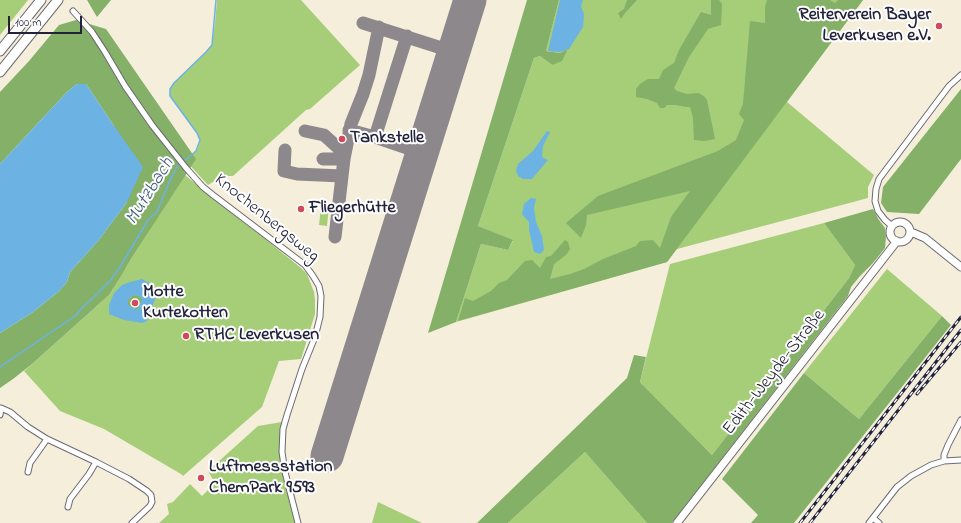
<!DOCTYPE html>
<html>
<head>
<meta charset="utf-8">
<style>
  body { margin:0 }
  #map { position:relative; width:961px; height:523px; overflow:hidden; background:#f5eedb; font-family:"Indie Flower",sans-serif }
  canvas { display:block }
  .scale { position:absolute; left:8px; top:16px; width:74px; height:18px; box-sizing:border-box; border:2px solid #22223b; border-top:0; padding-left:5px; font-size:12px; line-height:14px; white-space:nowrap; color:#22223b; -webkit-text-stroke:3px #fff; paint-order:stroke }
</style>
</head>
<body>
<div id="map">
<canvas width="961" height="523"></canvas>
<div class="scale">100 m</div>
</div>
<script>
const g = document.querySelector('canvas').getContext('2d');
g.lineJoin = 'round';
function fill(path, color) { g.fillStyle = color; g.fill(path, 'evenodd'); }
const toPath = rows => new Path2D(rows.map(r => 'M' + r).join(''));
function strokePath(path, color, width, dash) { g.strokeStyle = color; g.lineWidth = width; g.lineCap = dash ? 'butt' : 'round'; g.setLineDash(dash || []); g.stroke(path); }
function write(font, color, halo, rows, align = 'center') {
  g.font = font + ' "Indie Flower",sans-serif'; g.lineWidth = 4; g.setLineDash([]); g.textBaseline = 'middle'; g.strokeStyle = halo; g.fillStyle = color; for (const [text, x, y, turn = 0] of rows) {
    g.save(); g.translate(x, y); g.rotate((+turn || 0) * Math.PI / 180); g.textAlign = isNaN(turn) ? turn : align; if (halo) g.strokeText(text, 0, 0); g.fillText(text, 0, 0); g.restore();
  }
}
const green = toPath([
  [0,0,28,0,0,35],
  [217,0,301,0,360,65,310,109,306,110,233,176,223,176,208,185,186,161,196,151,199,145,200,140,197,133,170,96,170,89,174,83,206,52,212,45,215,23],
  [559,0,863,0,787,102,874,175,868,187,868,198,677,249,667,262,456,322,481,244,508,250,513,241,478,226,534,58,540,56,552,65,568,50,560,53,546,51],
  [185,175,221,205,264,238,301,268,307,274,314,292,315,300,315,314,301,359,279,361,262,407,183,476,181,474,104,429,60,411,24,371,32,364,109,295,120,278,131,259],
  [321,206,329,207,327,226,319,225],
  [824,223,855,265,849,278,712,455,640,382,670,264],
  [887,269,942,316,859,419,804,373],
  [282,422,280,455,284,481,295,523,159,523,169,514,167,504,173,502,190,484,202,496,215,483,208,471,258,426],
  [585,452,647,523,508,523],
  [378,502,422,523,372,523]
]);
const forest = toPath([
  [87,0,111,0,97,17],
  [527,0,559,0,546,51,560,53,568,49,562,61,552,65,540,56,534,58,478,226,513,240,508,250,481,244,456,322,428,333],
  [627,0,637,0,625,13,621,19,618,13,624,9],
  [711,0,719,0,722,4,721,25,708,29,689,57,674,88,677,91,687,94,698,93,704,96,707,100,715,139,704,141,694,140,693,118,690,107,686,107,676,105,667,105,664,108,660,108,657,103,647,99,636,97,636,89,640,84,648,79,659,79,663,70,674,63,679,50,701,12,711,15],
  [767,0,830,0,835,3,838,0,863,0,667,262,458,321,465,298,473,301,491,291,499,283,507,280,525,261,532,260,540,268,546,257,551,256,565,240,568,242,570,249,566,255,554,264,550,279,570,274,584,269,603,259,636,246,640,241,653,240,660,248,671,217,690,191,587,215,586,225,581,238,566,223,598,196,718,151,736,140,744,120,739,114,743,104,750,21,765,23,765,7],
  [76,20,106,29,196,159,131,259,120,278,109,295,32,364,13,379,0,388,0,333,33,312,58,292,67,282,70,272,98,241,127,202,114,126,86,84,77,84,67,92,0,164,0,92,29,61,59,25],
  [961,89,961,159,919,214,887,212,881,203,883,187],
  [873,209,879,220,885,228,886,237,885,248,873,263,860,276,851,287,848,296,672,523,647,523,585,452,508,523,477,523,627,378,634,355,646,357,640,382,712,455,849,278,855,265,824,223],
  [136,295,141,297,142,300,138,309,135,309,128,305,128,300,132,296],
  [942,316,951,325,794,523,751,523,758,515,722,479,804,373,859,419]
]);
const water = toPath([
  [560,0,583,0,581,6,584,14,583,27,569,49,560,52,548,51],
  [77,84,86,84,114,126,143,167,127,202,98,241,70,272,67,282,58,292,33,312,0,333,0,164,67,92],
  [547,131,550,132,543,146,542,157,548,160,532,179,523,179,518,176,516,171,518,164,533,151],
  [531,198,536,199,534,208,536,222,542,236,544,250,540,254,534,252,529,230,529,222,522,214,524,204],
  [142,279,151,284,158,291,147,321,142,323,124,320,109,314,109,305,114,293,122,285,130,282],
  [136,295,141,297,142,300,138,309,135,309,128,305,128,300,132,296]
]);
const stream = toPath([
  [0,367,75,316,82,308,98,293,110,281,120,267,148,220,157,212,171,178,177,167,196,151,200,140,197,133,170,96,170,89,174,83,206,52,212,45,216,0]
]);
const taxiway = toPath([
  [363,23,454,52],
  [349,130,375,137,422,153],
  [305,131,324,135,345,154],
  [375,137,407,36],
  [285,150,284,171,297,174,342,176,344,159,351,124,363,94,369,75,379,27],
  [323,159,344,159],
  [335,237,342,176]
]);
const runway = toPath([
  [327,456,470,0]
]);
const street = toPath([
  [73,11,92,32,105,52,125,86,152,125,186,168,203,187,213,195,305,265,313,276,319,286,321,296,320,317,315,337,302,369,287,415,283,429,282,452,285,472,298,523],
  [892,226,885,220,878,211,875,201,876,189,879,179,949,86,961,75],
  [0,415,1,408,10,412,28,427,47,439,96,462,129,479,147,491,151,495,152,502,150,506,132,523],
  [944,461,944,455,948,445,961,420],
  [28,472,30,463,47,439],
  [68,507,70,499,89,474,96,462],
  [873,518,879,523],
  [869,523,897,487,911,476,931,465,944,461,961,460]
]);
const secondary = toPath([
  '890 232a10 10 0 1 1 20 0a10 10 0 1 1-20 0Z',
  [911,232,925,238,961,267],
  [677,523,897,241]
]);
const highway = toPath([
  [0,51,41,0],
  [0,72,58,0]
]);
const rail = toPath([
  [917,394,961,342],
  [800,523,961,317],
  [810,523,961,330]
]);
const markers = [
  [939,26,4,"#d1495b"],
  [342,139,4,"#d1495b"],
  [301,209,4,"#d1495b"],
  [135,303,4,"#d1495b"],
  [186,336,4,"#d1495b"],
  [201,478,4,"#d1495b"]
];
const poiNames = [
  ["Reiterverein Bayer",931,16,"right"],
  ["Leverkusen e.V.",931,37,"right"],
  ["Tankstelle",350,139],
  ["Fliegerhütte",309,209],
  ["Motte",143,293],
  ["Kurtekotten",143,314],
  ["RTHC Leverkusen",194,336],
  ["Luftmessstation",209,468],
  ["ChemPark 9593",209,489]
];
const streetNames = [
  ["Knochenbergsweg",266,219,39],
  ["Edith-Weyde-Straße",775,373,-52]
];
const waterNames = [
  ["Mutzbach",151,192,-58]
];
fill(green, '#a6cd78');
fill(forest, '#84b068');
fill(water, '#6cb3e3');
strokePath(stream, '#6cb3e3', 1.5);
strokePath(taxiway, '#8c888b', 13);
strokePath(runway, '#8c888b', 33);
strokePath(street, '#6c6973', 7);
strokePath(secondary, '#6c6973', 9);
strokePath(highway, '#6c6973', 11);
strokePath(street, '#fff', 5);
strokePath(secondary, '#fff', 7);
strokePath(highway, '#fff', 9);
strokePath(rail, '#22223b', 3);
strokePath(rail, '#fff', 1.5, [4.5]);
for (const [x, y, r, color] of markers) { const dot = new Path2D(); dot.arc(x, y, r, 0, 2 * Math.PI); g.fillStyle = color; g.fill(dot); strokePath(dot, '#fff', 1.5); }
write('bold 18px', '#22223b', '#fff', poiNames, 'left');
write('18px', '#22223b', '#fff', streetNames);
write('italic 19px', '#405c7e', '#fff', waterNames);
</script>
</body>
</html>
